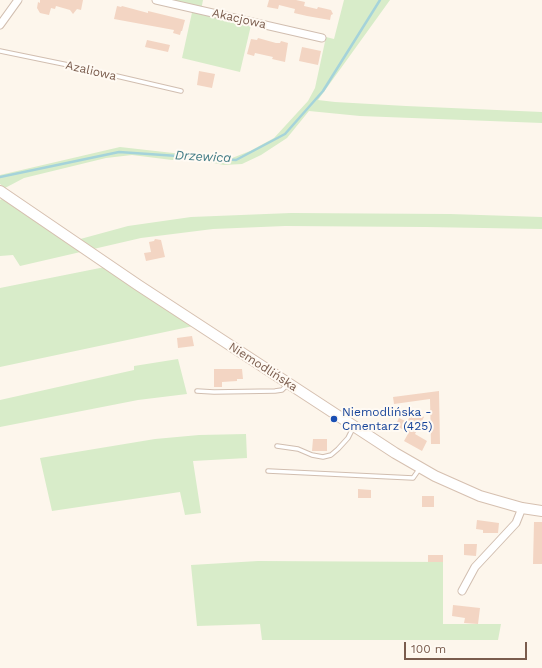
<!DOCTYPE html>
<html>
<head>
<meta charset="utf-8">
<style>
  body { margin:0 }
  #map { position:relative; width:542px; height:668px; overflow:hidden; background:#fdf6ec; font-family:"Work Sans",sans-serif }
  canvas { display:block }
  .scale { position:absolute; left:404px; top:642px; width:123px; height:18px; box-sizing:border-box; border:2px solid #7a5c4d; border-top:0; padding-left:5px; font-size:12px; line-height:14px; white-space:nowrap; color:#7a5c4d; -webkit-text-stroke:3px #fffaf3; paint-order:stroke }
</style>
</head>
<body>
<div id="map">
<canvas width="542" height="668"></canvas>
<div class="scale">100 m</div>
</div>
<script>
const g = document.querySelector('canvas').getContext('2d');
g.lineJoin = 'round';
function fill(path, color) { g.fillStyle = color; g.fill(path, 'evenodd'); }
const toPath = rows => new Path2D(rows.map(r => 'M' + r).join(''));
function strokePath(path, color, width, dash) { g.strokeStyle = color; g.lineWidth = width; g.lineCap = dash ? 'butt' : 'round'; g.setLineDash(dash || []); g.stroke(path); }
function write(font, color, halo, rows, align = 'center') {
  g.font = font + ' "Work Sans",sans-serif'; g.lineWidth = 4; g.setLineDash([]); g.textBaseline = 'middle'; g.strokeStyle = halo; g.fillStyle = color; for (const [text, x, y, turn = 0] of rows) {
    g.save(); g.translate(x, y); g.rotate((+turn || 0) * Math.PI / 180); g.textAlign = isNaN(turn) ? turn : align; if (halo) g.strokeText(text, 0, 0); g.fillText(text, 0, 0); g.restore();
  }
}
const green = toPath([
  [156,0,203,0,201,10,252,21,240,72,182,58,193,8],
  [344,0,390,0,318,100,335,102,406,106,542,112,542,123,360,116,309,111,287,138,261,155,242,164,224,165,198,160,172,160,132,155,106,158,24,178,5,188,0,184,0,175,120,147,182,154,202,154,227,160,250,151,274,138,308,101,315,88,326,37,334,39],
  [2,199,15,201,73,241,128,226,191,217,291,213,450,214,542,217,542,229,425,227,285,226,213,229,141,238,20,266,13,255,0,256,0,200],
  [110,266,198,325,0,367,0,288],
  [178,359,187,394,138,400,0,427,0,400,134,370,134,366],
  [246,434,247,458,193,461,201,513,185,515,180,492,52,511,40,458,155,439,199,435],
  [258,561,443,562,443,624,501,624,498,640,262,640,260,624,197,626,191,565]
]);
const stream = toPath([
  [0,177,119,152,236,160,285,134,323,91,380,0]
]);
const building = toPath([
  [40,0,83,0,81,10,77,9,73,14,70,10,56,6,55,9,51,8,49,15,40,13,37,8,38,2,40,3],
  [269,0,296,0,305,2,304,6,317,9,318,7,331,10,333,14,331,15,330,20,307,16,294,13,295,9,279,5,278,9,267,7],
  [117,6,121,7,122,6,148,13,148,11,185,20,182,31,181,31,180,35,173,33,174,30,114,19],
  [258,38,276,43,280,43,281,41,288,43,285,62,272,59,273,57,255,53,254,56,247,54,251,39,257,40],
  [147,40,170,45,168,52,145,47],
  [302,47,321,51,318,65,299,61],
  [199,71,215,74,212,88,197,85],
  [155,239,161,240,165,257,146,261,144,253,151,252,149,242,154,241],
  [192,336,194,346,178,348,177,338],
  [214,369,242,369,243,379,237,379,237,381,222,382,222,387,214,387],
  [439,391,440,444,431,444,430,399,394,404,393,397],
  [413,411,424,417,415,434,427,441,422,451,404,441,409,432,395,426,399,418,407,422],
  [313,439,327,439,327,451,312,451],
  [358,489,371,490,371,498,358,498],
  [422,496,434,496,434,507,422,507],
  [477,520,499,523,498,533,483,533,483,530,476,529],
  [534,522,542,522,542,564,533,564],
  [464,544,477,544,476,556,464,555],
  [428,555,443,555,443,562,428,562],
  [453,605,480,608,478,624,464,623,465,618,452,616]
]);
const lane = toPath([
  [0,51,78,67,181,91],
  [197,391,214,392,275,391,282,390,288,384],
  [277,446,298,449,312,455,323,457,331,455,338,449,348,438,353,428],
  [268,471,413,478,420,468]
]);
const street = toPath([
  [156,0,322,38],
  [0,25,18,0],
  [462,591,475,567,516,523,522,508]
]);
const secondary = toPath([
  [0,191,138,285,395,453,435,476,480,496,522,508,542,511]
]);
const markers = [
  [334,419,4,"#1a4fb4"]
];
const streetNames = [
  ["Akacjowa",239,19,13],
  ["Azaliowa",91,71,13],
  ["Niemodlińska",263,367,33]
];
const transitNames = [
  ["Niemodlińska -",342,412],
  ["Cmentarz (425)",342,426]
];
const waterNames = [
  ["Drzewica",203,157,3]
];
fill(green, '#d8ecc9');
strokePath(stream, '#a5d3da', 2.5);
fill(building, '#f3d5c3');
strokePath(lane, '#d1beb0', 5.5);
strokePath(street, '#d1beb0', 9);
strokePath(secondary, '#d6c0b0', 12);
strokePath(lane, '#fff', 3.5);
strokePath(street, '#fff', 7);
strokePath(secondary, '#fff', 10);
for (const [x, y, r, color] of markers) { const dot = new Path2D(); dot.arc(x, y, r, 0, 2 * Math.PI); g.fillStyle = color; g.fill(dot); strokePath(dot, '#fffaf3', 1.5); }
write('12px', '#7a5c4d', '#fffaf3', streetNames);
write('12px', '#164399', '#fffaf3', transitNames, 'left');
write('italic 13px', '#437c86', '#fffaf3', waterNames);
</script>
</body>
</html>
